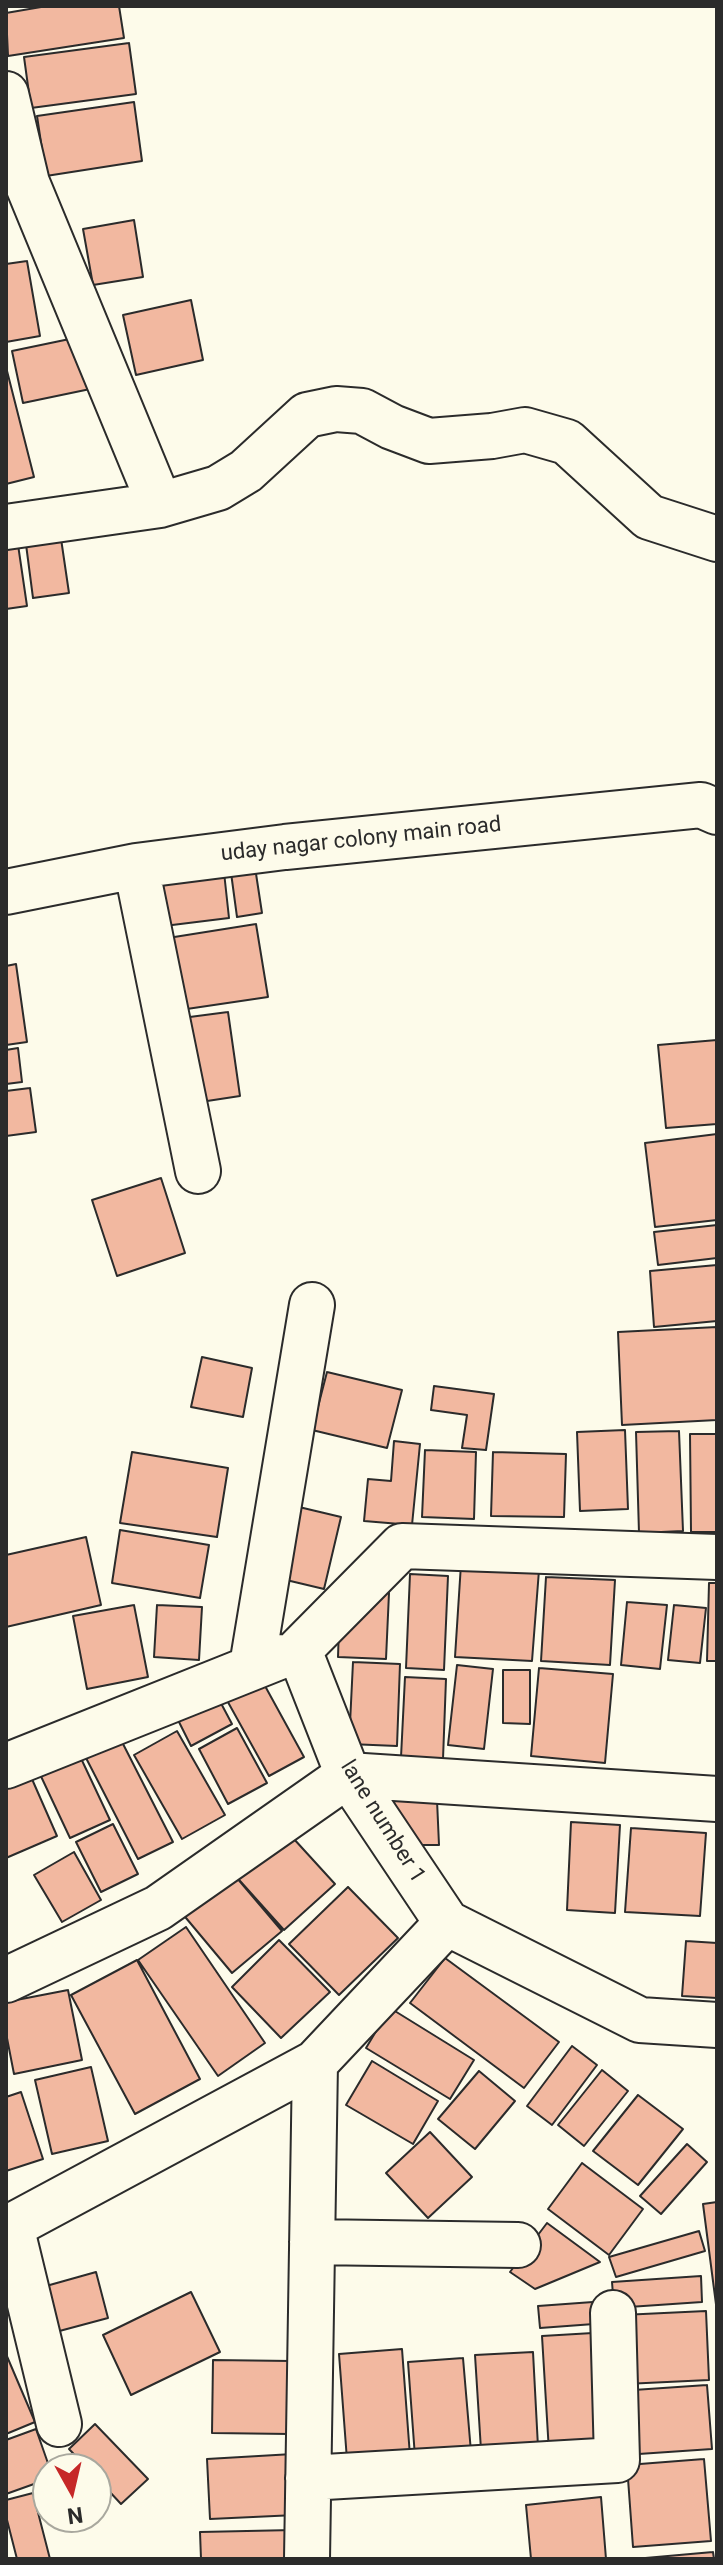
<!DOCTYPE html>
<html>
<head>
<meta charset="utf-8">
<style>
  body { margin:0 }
  #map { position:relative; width:723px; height:2565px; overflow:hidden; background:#fdfbea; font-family:Roboto,sans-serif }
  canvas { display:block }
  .frame { position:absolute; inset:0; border:8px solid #2b2b2b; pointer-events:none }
  .north { position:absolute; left:32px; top:2453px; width:80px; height:80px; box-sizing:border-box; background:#fdfbea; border:2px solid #a9a89e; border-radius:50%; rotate:172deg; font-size:22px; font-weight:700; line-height:32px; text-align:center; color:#2b2b2b }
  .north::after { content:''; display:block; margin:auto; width:28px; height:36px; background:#c62828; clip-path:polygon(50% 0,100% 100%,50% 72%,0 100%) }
</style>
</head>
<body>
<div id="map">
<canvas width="723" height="2565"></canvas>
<div class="frame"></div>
<div class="north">N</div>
</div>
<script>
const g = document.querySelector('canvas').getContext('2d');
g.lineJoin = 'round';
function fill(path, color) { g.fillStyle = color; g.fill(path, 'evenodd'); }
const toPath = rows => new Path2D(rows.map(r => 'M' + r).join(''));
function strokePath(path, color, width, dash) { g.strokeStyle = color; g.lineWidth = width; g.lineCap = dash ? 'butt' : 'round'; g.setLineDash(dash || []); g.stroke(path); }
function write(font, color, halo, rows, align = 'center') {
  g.font = font + ' Roboto,sans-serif'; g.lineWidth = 6; g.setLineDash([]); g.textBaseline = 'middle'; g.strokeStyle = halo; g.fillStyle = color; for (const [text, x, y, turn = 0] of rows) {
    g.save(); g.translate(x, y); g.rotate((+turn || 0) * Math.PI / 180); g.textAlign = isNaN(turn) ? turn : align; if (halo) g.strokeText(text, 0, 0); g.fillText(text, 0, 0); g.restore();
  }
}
const building = toPath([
  [47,6,119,6,124,38,8,56,6,13,47,6],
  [129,43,136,94,31,108,24,57,129,43],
  [134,102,142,161,46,176,37,116,134,102],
  [134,220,143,277,93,285,83,229,134,220],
  [27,261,40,336,6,342,6,264,27,261],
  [191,300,203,360,136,375,123,315,191,300],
  [84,336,95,388,23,403,12,351,84,336],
  [6,367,34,477,6,484,6,367],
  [59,525,69,593,33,598,24,529,59,525],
  [16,531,27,606,6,609,6,533,16,531],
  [253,854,262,913,237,917,229,858,253,854],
  [223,863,229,918,156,927,150,871,223,863],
  [256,924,268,997,180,1010,168,938,256,924],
  [16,964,27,1042,6,1045,6,966,16,964],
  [228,1012,240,1096,194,1103,182,1018,228,1012],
  [717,1040,717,1124,666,1128,658,1045,717,1040],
  [18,1048,22,1082,6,1084,6,1050,18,1048],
  [30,1088,36,1132,6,1136,6,1091,30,1088],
  [717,1134,717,1220,655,1227,645,1143,717,1134],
  [161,1178,185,1253,117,1276,92,1200,161,1178],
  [717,1225,717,1258,658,1265,654,1232,717,1225],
  [717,1265,717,1321,654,1327,650,1271,717,1265],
  [717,1327,717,1420,622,1425,618,1332,717,1327],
  [202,1357,252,1368,243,1417,191,1407,202,1357],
  [327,1372,402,1390,387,1448,312,1430,327,1372],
  [434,1386,494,1394,486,1450,462,1448,467,1415,431,1410,434,1386],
  [625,1430,628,1509,580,1511,577,1432,625,1430],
  [679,1431,683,1531,639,1533,636,1432,679,1431],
  [690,1434,717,1434,717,1532,691,1532,690,1434],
  [394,1441,420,1444,412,1525,364,1521,368,1479,391,1481,394,1441],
  [425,1450,476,1452,474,1519,422,1517,425,1450],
  [132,1452,228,1468,217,1537,120,1523,132,1452],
  [493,1452,566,1454,564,1517,491,1516,493,1452],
  [299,1507,341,1517,324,1589,282,1579,299,1507],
  [120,1530,209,1545,200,1598,112,1583,120,1530],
  [86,1537,101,1605,6,1627,6,1555,86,1537],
  [461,1564,539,1570,532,1661,455,1657,461,1564],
  [410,1574,448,1576,444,1670,406,1668,410,1574],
  [546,1577,615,1580,610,1665,541,1661,546,1577],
  [709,1583,717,1583,717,1661,707,1661,709,1583],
  [363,1591,389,1593,386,1659,338,1657,339,1626,363,1591],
  [627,1602,667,1605,660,1669,621,1665,627,1602],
  [134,1605,148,1677,87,1689,73,1616,134,1605],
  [157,1605,202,1607,199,1660,154,1657,157,1605],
  [674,1605,706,1608,700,1663,668,1660,674,1605],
  [353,1662,400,1664,397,1746,349,1744,353,1662],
  [457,1665,493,1669,484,1749,448,1745,457,1665],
  [539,1668,613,1674,605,1763,531,1756,539,1668],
  [503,1670,530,1670,530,1724,503,1723,503,1670],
  [259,1675,304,1757,269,1776,224,1695,259,1675],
  [405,1677,446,1679,443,1759,401,1757,405,1677],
  [215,1692,232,1724,191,1746,175,1714,215,1692],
  [237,1728,267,1783,228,1804,199,1749,237,1728],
  [177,1731,225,1815,182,1839,134,1755,177,1731],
  [120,1738,173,1842,138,1859,85,1756,120,1738],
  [78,1752,110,1820,70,1838,38,1770,78,1752],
  [28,1770,57,1836,6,1858,6,1779,28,1770],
  [372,1800,437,1800,439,1845,403,1845,372,1800],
  [571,1822,620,1825,615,1913,567,1910,571,1822],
  [113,1824,138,1874,101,1892,76,1842,113,1824],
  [283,1827,335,1884,284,1930,232,1872,283,1827],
  [631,1828,706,1833,700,1916,625,1912,631,1828],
  [74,1852,101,1900,62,1922,34,1875,74,1852],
  [231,1871,282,1931,232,1973,181,1912,231,1871],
  [348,1887,398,1938,339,1995,289,1944,348,1887],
  [186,1927,265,2043,218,2076,138,1960,186,1927],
  [279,1940,330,1992,281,2038,232,1987,279,1940],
  [686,1941,717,1943,717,1998,682,1996,686,1941],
  [445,1958,559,2042,524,2088,410,2003,445,1958],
  [137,1960,200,2079,135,2114,71,1995,137,1960],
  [68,1990,82,2060,14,2074,6,2033,6,2002,68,1990],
  [390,2008,474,2060,450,2099,366,2048,390,2008],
  [572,2046,597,2065,552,2125,527,2106,572,2046],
  [372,2061,438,2101,413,2144,346,2105,372,2061],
  [91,2067,108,2141,52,2154,35,2080,91,2067],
  [602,2070,628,2091,584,2146,558,2125,602,2070],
  [479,2071,515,2101,475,2149,438,2119,479,2071],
  [21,2092,43,2159,6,2171,6,2097,21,2092],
  [638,2095,683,2129,638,2185,593,2151,638,2095],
  [430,2132,472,2177,428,2218,386,2173,430,2132],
  [687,2144,707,2162,661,2214,640,2196,687,2144],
  [582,2163,643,2209,609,2255,548,2209,582,2163],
  [717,2202,717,2312,703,2204,717,2202],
  [547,2223,600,2262,535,2289,510,2272,547,2223],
  [699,2231,705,2251,616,2277,609,2257,699,2231],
  [96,2272,108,2318,52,2333,39,2288,96,2272],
  [701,2276,702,2302,614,2308,612,2282,701,2276],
  [191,2292,220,2352,131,2395,103,2335,191,2292],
  [593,2302,594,2324,540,2328,538,2306,593,2302],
  [706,2311,709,2380,625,2384,622,2315,706,2311],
  [593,2333,600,2448,549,2452,542,2336,593,2333],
  [402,2349,410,2456,347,2460,339,2354,402,2349],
  [533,2352,538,2447,481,2450,475,2355,533,2352],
  [6,2354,35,2422,6,2434,6,2354],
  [463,2358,471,2452,415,2457,408,2362,463,2358],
  [213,2360,291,2361,290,2434,212,2433,213,2360],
  [707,2385,712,2449,624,2455,619,2391,707,2385],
  [95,2424,148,2479,121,2504,96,2477,96,2469,88,2469,69,2449,95,2424],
  [36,2429,50,2469,48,2469,48,2479,6,2494,6,2440,36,2429],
  [293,2454,296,2515,210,2519,207,2459,293,2454],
  [704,2459,711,2541,633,2547,627,2465,704,2459],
  [33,2493,50,2559,17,2559,6,2516,6,2500,33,2493],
  [601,2497,606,2559,531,2559,526,2505,601,2497],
  [294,2530,295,2559,201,2559,200,2532,294,2530],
  [713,2552,714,2559,634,2559,713,2552]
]);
const minor = toPath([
  [6,94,27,183,160,505],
  [6,527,160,505,218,488,246,471,307,415,336,409,362,411,392,427,429,441,492,436,525,430,567,442,649,517,717,539],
  [136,866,198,1171],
  [6,892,136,866,285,847,701,805,717,812],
  [717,1557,402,1546,299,1650,348,1775,447,1923,640,2020,717,2025],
  [252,1666,312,1305],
  [6,1766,279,1657],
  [6,1980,158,1908,348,1775,717,1799],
  [11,2226,59,2424],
  [6,2229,315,2063],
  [312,2242,518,2245],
  [308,2478,617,2460,613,2313],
  [307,2559,315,2063,447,1923]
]);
const streetNames = [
  ["uday nagar colony main road",361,840,-6],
  ["lane number 1",382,1822,58]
];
fill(building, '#f2b8a0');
strokePath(building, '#2b2b2b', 2);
strokePath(minor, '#2b2b2b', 48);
strokePath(minor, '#fdfbea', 44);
write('22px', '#2b2b2b', '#fdfbea', streetNames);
</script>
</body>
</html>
